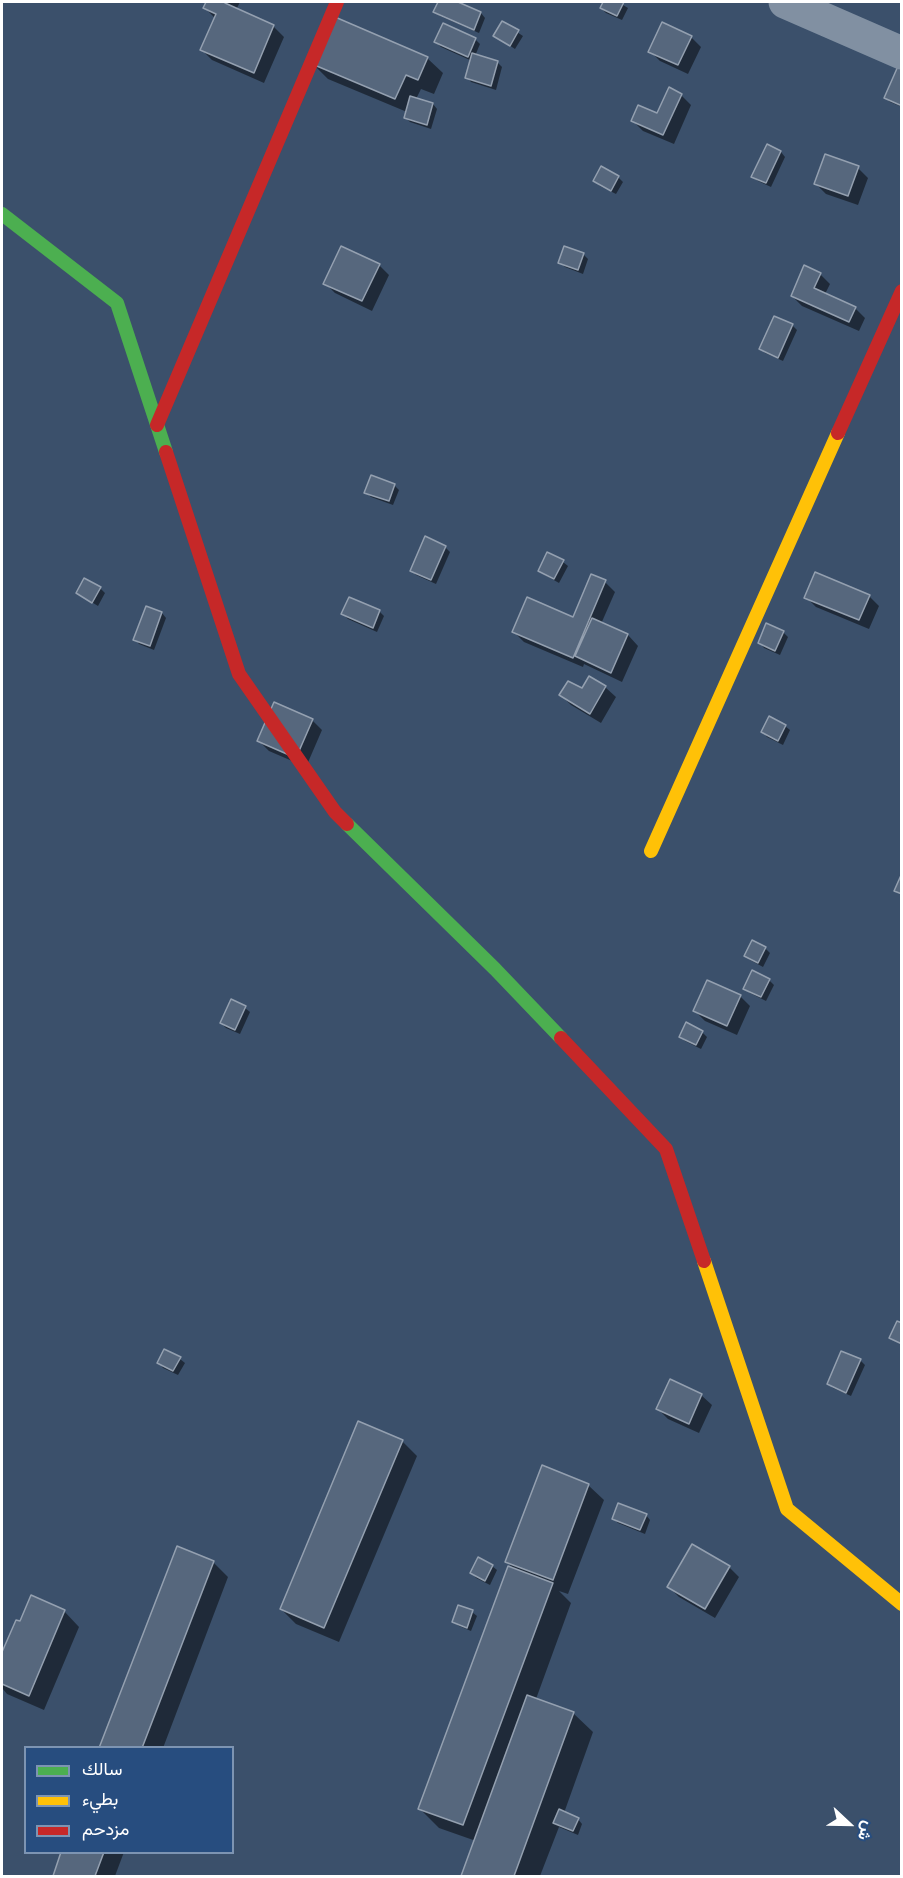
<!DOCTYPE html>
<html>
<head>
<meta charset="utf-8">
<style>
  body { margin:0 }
  #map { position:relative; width:903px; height:1878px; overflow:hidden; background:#3b506b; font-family:"Alegreya Sans",Vazirmatn,sans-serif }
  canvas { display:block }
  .frame { position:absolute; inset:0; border:3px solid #fff; pointer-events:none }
  .legend { position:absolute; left:24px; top:1746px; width:210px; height:108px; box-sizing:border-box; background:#274d7f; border:2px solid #7d94b2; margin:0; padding:8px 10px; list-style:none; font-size:18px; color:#fff }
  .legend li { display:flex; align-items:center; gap:12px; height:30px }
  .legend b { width:30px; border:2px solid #7d94b2 }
  .north { position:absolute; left:819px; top:1794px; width:60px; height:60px; -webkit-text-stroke:4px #274d7f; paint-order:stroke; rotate:112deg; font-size:16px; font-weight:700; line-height:24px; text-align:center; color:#fff }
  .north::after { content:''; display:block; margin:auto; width:21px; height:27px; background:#fff; clip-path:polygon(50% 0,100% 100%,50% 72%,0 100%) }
</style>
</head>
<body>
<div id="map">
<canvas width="903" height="1878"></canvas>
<div class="frame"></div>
<ul class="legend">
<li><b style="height:8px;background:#4caf50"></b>سالك</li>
<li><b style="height:8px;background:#ffc107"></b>بطيء</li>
<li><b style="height:8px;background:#c62828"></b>مزدحم</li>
</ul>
<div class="north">ش</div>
</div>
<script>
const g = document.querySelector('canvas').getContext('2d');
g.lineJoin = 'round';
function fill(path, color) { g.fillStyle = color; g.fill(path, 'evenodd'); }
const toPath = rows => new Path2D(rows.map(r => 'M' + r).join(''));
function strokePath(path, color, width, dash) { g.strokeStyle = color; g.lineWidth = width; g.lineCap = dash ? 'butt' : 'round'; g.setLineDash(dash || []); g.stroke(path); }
const shadow = toPath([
  [207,2,240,2,236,10,274,27,284,37,264,83,212,60,202,50,216,19,205,8],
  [439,2,454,2,481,13,485,18,479,33,440,16,435,12],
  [604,2,618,2,628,8,622,20,606,13,601,8],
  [503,23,523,36,515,49,495,36],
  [691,37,701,47,688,74,660,61,650,51],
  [475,39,480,44,475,56,498,63,502,67,496,90,471,82,467,77,472,61,441,47,436,42],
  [427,58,443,73,434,94,421,89,416,99,433,104,437,109,431,129,410,122,405,117,407,112,328,79,313,64],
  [902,61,902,107,890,102,885,98],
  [681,95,691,105,674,144,643,131,633,121,658,115],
  [767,146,781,152,785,157,771,187,758,181,753,177],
  [858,168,868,178,858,205,826,194,816,184],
  [618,177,623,182,616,194,600,186,595,181],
  [583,254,588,259,583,274,565,267,560,262],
  [379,265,389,275,372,311,335,293,325,283],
  [820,274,830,284,825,294,855,308,865,318,859,331,802,306,792,296],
  [792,325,797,330,783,361,765,353,761,349],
  [394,485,399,490,393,505,371,497,366,492],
  [445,547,450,552,436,584,416,575,412,571],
  [563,562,568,566,559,583,545,575,540,570],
  [85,580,100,588,105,593,98,606,77,593],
  [605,582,615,592,601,624,628,635,638,646,622,682,584,664,583,667,524,642,514,632,573,619],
  [869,596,879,606,869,629,816,607,806,597],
  [350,599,379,611,384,616,377,632,348,619,343,614],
  [162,613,166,618,154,650,139,644,135,639],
  [783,632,788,637,780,655,764,648,760,643],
  [589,678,605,687,616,697,601,723,571,705,561,695,582,691],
  [312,720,322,730,306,767,269,751,259,741],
  [785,726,790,730,783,745,767,737,763,732],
  [765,948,770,953,763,967,750,960,745,956],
  [753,972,769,980,774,985,766,1001,750,993,745,988],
  [740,996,750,1006,737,1035,705,1021,695,1011],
  [245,1008,250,1012,240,1034,226,1028,221,1023],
  [702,1032,707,1037,701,1049,685,1041,680,1036],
  [180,1359,185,1363,178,1375,163,1368,159,1363],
  [860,1360,865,1365,851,1396,833,1388,828,1383],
  [701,1395,712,1405,699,1433,668,1419,658,1409],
  [402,1441,417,1456,339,1642,296,1624,281,1609],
  [588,1485,604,1500,568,1594,559,1591,571,1603,536,1699,573,1713,593,1732,564,1813,578,1819,582,1824,578,1835,559,1827,540,1876,463,1876,476,1841,439,1828,420,1809,516,1571,507,1562],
  [646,1515,650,1520,645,1534,618,1523,613,1518],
  [213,1562,228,1577,163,1748,101,1748],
  [492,1566,497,1570,490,1585,476,1578,472,1573],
  [729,1567,739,1577,715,1618,679,1597,669,1587],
  [64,1611,79,1627,44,1710,7,1694,2,1688,2,1656,16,1622,21,1623],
  [472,1612,477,1616,471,1631,459,1626,454,1622],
  [63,1852,124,1852,115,1876,55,1876]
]);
const building = toPath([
  [206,2,225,2,225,3,274,25,254,73,200,50,216,14,203,8,206,2],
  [438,2,458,2,481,12,474,30,433,12,438,2],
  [603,2,624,2,617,16,600,8,603,2],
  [335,17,428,57,418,80,406,75,395,99,312,64,335,17],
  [502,21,519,30,510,46,493,36,502,21],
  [662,22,692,36,678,65,648,52,662,22],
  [443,23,476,38,468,57,434,42,443,23],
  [472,53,498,61,491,86,465,78,472,53],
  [902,57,902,103,900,105,884,98,902,57],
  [669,87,682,94,663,135,631,121,638,105,657,113,669,87],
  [410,96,433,103,427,125,404,118,410,96],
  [767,144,781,151,766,183,751,177,767,144],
  [825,154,859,166,848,196,814,184,825,154],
  [601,166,619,176,611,191,593,181,601,166],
  [341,246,380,264,362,301,323,284,341,246],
  [564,246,584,253,578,270,558,263,564,246],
  [804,265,821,273,814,288,856,307,849,322,791,296,804,265],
  [774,316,793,324,778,358,759,349,774,316],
  [371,475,395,484,389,501,364,493,371,475],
  [425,536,446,546,431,580,410,571,425,536],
  [547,552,564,560,554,579,538,571,547,552],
  [815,572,870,595,859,620,804,598,815,572],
  [591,574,606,580,573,658,512,632,527,597,573,617,591,574],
  [84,578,101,587,92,603,76,593,84,578],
  [349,597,380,610,373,628,341,614,349,597],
  [146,606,162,612,150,646,133,640,146,606],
  [592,618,628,634,611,673,575,656,592,618],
  [766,623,784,631,775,651,758,643,766,623],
  [589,676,606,686,590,714,559,695,568,681,582,688,589,676],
  [274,702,313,719,296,758,257,741,274,702],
  [769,716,786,725,778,741,761,732,769,716],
  [902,873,902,894,894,891,902,873],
  [752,940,766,947,758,963,744,956,752,940],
  [752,970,770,979,761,997,743,989,752,970],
  [707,980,741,995,727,1026,693,1011,707,980],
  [231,999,246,1006,235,1030,220,1023,231,999],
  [686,1022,703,1031,696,1045,679,1037,686,1022],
  [897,1321,902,1323,902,1344,889,1338,897,1321],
  [164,1349,181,1357,173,1371,157,1363,164,1349],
  [841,1351,861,1359,846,1393,827,1384,841,1351],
  [670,1379,702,1394,689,1424,656,1409,670,1379],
  [358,1421,403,1440,324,1628,280,1609,358,1421],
  [542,1465,589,1484,553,1580,505,1562,542,1465],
  [618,1503,647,1514,640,1530,612,1519,618,1503],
  [692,1544,730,1566,705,1609,667,1587,692,1544],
  [177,1546,214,1561,142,1748,99,1748,177,1546],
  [478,1557,493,1565,485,1581,470,1573,478,1557],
  [508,1566,553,1583,463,1825,418,1809,508,1566],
  [31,1595,65,1610,29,1696,2,1684,2,1652,16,1620,20,1621,31,1595],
  [458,1605,473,1610,467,1628,452,1622,458,1605],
  [527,1695,574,1712,514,1876,461,1876,527,1695],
  [559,1809,579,1818,573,1831,553,1823,559,1809],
  [61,1852,104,1852,95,1876,53,1876,61,1852]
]);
const street = toPath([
  [785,2,902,53]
]);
const fast = toPath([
  [2,214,117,303,166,452],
  [347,824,495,969,561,1038]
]);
const slow = toPath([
  [651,851,838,433],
  [704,1261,787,1509,902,1604]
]);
const jam = toPath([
  [157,425,337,2],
  [838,433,902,291],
  [166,452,239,674,335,812,347,824],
  [561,1038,666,1149,704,1261]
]);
fill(shadow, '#0007');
fill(building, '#56677d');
strokePath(building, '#94a0b0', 1.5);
strokePath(street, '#8190a2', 33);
strokePath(fast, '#4caf50', 14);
strokePath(slow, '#ffc107', 14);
strokePath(jam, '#c62828', 14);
</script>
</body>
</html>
